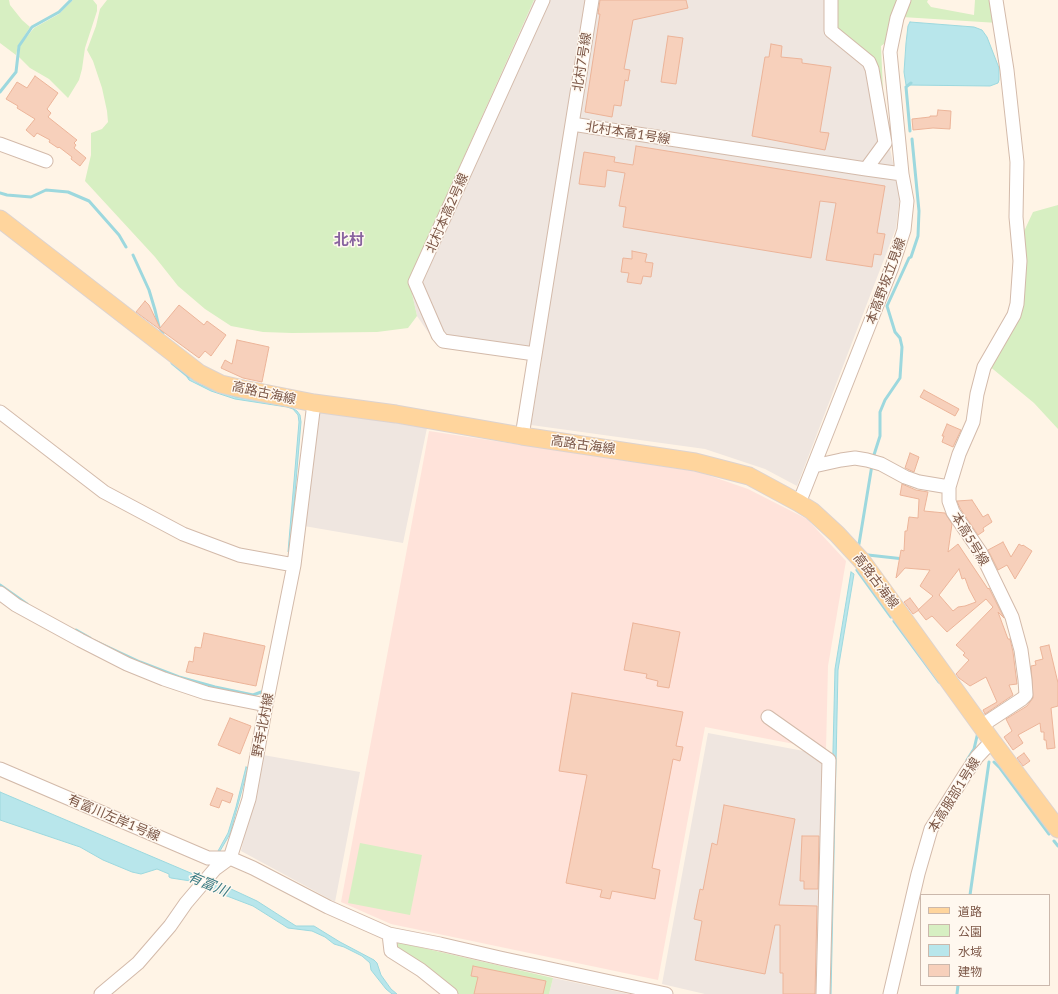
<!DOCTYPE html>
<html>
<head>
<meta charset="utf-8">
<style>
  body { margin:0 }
  #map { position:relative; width:1058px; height:994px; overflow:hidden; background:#fff4e6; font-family:Lato,"Noto Sans JP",sans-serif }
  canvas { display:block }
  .legend { position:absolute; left:920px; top:894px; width:130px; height:92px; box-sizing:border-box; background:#fff8ef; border:1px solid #cbb8ac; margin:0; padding:5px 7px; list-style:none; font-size:12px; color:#7c5747 }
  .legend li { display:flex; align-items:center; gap:8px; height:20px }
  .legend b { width:20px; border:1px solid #cbb8ac }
</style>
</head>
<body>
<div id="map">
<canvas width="1058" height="994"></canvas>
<ul class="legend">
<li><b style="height:5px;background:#ffd59d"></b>道路</li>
<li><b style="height:11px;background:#d7efc2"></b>公園</li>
<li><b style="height:11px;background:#b8e6eb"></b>水域</li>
<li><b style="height:11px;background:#f7d0bb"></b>建物</li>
</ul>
</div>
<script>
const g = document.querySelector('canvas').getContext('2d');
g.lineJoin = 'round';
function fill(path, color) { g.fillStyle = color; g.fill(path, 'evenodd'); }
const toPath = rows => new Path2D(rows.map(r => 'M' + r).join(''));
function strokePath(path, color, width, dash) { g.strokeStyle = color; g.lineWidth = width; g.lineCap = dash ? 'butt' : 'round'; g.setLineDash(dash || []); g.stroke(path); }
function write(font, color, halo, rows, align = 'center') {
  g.font = font + ' Lato,"Noto Sans JP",sans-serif'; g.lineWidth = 3; g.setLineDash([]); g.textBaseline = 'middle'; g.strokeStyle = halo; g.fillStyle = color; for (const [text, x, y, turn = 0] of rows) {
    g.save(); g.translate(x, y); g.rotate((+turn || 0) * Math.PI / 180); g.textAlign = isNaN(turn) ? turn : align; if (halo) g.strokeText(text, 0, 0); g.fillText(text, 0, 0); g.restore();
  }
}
const commercial = toPath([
  [429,431,699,472,748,489,807,519,846,561,828,666,826,750,705,727,658,980,391,924,341,902]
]);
const industrial = toPath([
  [534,0,835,0,866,55,889,144,900,196,896,228,797,486,765,469,705,449,531,425,542,359,437,345,417,316,409,280],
  [320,411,427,428,403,543,304,526],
  [708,733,809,752,824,760,819,994,705,994,662,984],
  [263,755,360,772,335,902,241,851],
  [553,978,629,994,549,994]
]);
const green = toPath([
  [0,0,9,0,10,5,22,20,30,27,18,46,16,55,0,43],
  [73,0,93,0,97,5,97,11,85,48,82,69,79,80,68,98,49,79,30,68,19,57,20,45,34,28,59,14],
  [107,0,534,0,409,280,417,316,408,328,377,332,292,333,263,332,231,326,205,309,178,286,155,257,85,181,91,155,91,133,102,129,108,122,107,111,102,88,93,61,87,50,96,26,100,9],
  [835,0,898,0,888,41,881,46,883,91,891,141,874,59,839,33,834,25],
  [909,0,928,0,927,2,931,7,974,15,975,0,994,0,998,23,902,17],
  [1058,205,1058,429,1034,403,988,365,1012,323,1020,240,1033,212],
  [360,843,422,855,410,915,348,903],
  [397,942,553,978,549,994,455,994,398,951]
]);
const water = toPath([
  [910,22,974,27,982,30,987,37,999,68,999,80,998,83,990,86,906,85,904,72,906,43,908,26,910,22],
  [187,375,199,384,211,389,236,397,288,405,297,411,300,415,301,422,290,553,288,552,299,422,298,415,293,409,287,407,235,399,211,391,189,380,187,377,187,375],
  [851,572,854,574,838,670,831,994,827,994,835,669,851,572],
  [246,767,248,768,230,834,220,851,218,851,228,833,236,807,246,767],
  [0,792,193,874,203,876,257,901,296,926,314,926,340,942,374,960,377,963,381,975,391,989,397,994,392,994,386,989,371,970,370,963,362,956,344,947,334,944,325,937,312,931,288,928,253,906,219,893,197,882,171,878,169,877,169,874,157,869,141,874,132,872,103,860,80,847,0,820,0,792]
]);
const stream = toPath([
  [0,92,16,72,19,46,32,27,59,12,71,0],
  [910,131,906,87,911,83],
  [0,193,7,195,31,197,46,190,68,192,89,201,119,235,126,247],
  [133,255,149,290,155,310,159,327,163,333],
  [172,363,189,377],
  [873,458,880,436,880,412,885,400,900,378,902,347,900,338,895,332,887,306,909,258,911,257,918,236,919,211,912,139],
  [859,544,872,465],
  [868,555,904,559],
  [857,570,891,617],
  [0,585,27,604],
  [894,621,939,682],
  [76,630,90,638],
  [95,641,140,662,179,677,215,687,253,695,264,691,264,689],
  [967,760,974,749,978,732],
  [994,762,1000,768,1049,834],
  [1054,841,1058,846],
  [970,895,989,762],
  [957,994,958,985]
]);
const building = toPath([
  [600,0,686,0,688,8,633,20,624,69,630,70,628,81,625,80,621,106,614,105,612,117,585,112,600,14,598,14,600,0],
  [668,36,683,38,676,84,661,82,668,36],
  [771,44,782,46,781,57,802,59,802,63,831,67,820,132,829,133,825,150,752,136,765,57,769,57,771,44],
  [35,76,58,93,47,109,51,113,48,117,77,140,74,143,76,145,74,148,86,158,80,166,71,159,72,157,59,147,58,148,49,142,50,140,37,133,34,137,26,130,35,119,17,108,18,106,6,99,17,82,27,88,35,76],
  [938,110,951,111,950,129,933,128,913,130,912,119,930,117,930,116,937,116,938,110],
  [636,146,885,186,877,233,885,234,881,255,874,254,872,267,826,260,836,203,820,201,811,258,623,227,626,207,619,206,625,173,607,170,605,187,579,184,581,170,584,152,615,157,614,162,633,165,636,146],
  [632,251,647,254,645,262,653,263,651,277,643,276,641,284,627,282,629,273,621,272,623,258,632,259,632,251],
  [145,301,149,305,160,328,179,305,204,325,207,321,226,335,211,356,205,351,199,358,136,312,145,301],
  [237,340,269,347,262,382,243,378,221,368,225,360,232,364,237,340],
  [924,390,959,409,955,416,920,397,924,390],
  [947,424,961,430,953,447,942,442,944,436,942,436,947,424],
  [910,453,919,457,914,472,905,468,910,453],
  [902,484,916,490,928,492,924,511,945,513,952,524,948,552,958,544,988,589,989,588,1004,618,998,612,1008,639,1010,639,1013,652,1017,684,1009,685,1013,695,985,714,983,710,997,702,986,677,970,686,959,678,956,674,969,660,963,655,965,653,956,645,993,607,986,599,947,632,932,616,926,620,918,610,933,596,920,586,930,570,905,568,896,578,901,550,904,551,905,531,907,531,909,517,918,518,919,499,900,495,902,484],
  [959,569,962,579,965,578,969,589,976,602,965,606,958,607,953,611,939,595,959,569],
  [972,500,983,517,988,514,992,522,983,528,984,531,978,535,960,508,957,501,972,500],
  [1003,542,1011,557,1019,544,1022,546,1023,545,1032,551,1015,579,1007,565,998,570,988,550,1003,542],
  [910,598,919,610,913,614,904,602,910,598],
  [633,623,680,632,669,688,657,686,658,681,646,678,647,674,624,670,633,623],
  [204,633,265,646,256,686,186,672,189,661,193,662,195,647,201,648,204,633],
  [1049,645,1058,683,1058,706,1051,708,1055,748,1047,749,1046,740,1044,740,1044,732,1041,732,1040,723,1018,735,1023,743,1013,750,1004,737,1012,731,1006,719,1027,706,1033,698,1031,666,1036,665,1035,661,1043,659,1040,647,1049,645],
  [572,693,683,712,676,746,683,747,680,761,673,759,652,868,660,870,655,899,612,891,610,899,600,897,602,890,566,883,587,775,559,771,572,693],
  [230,718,251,726,240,754,218,745,230,718],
  [1024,753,1030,761,1023,766,1017,758,1024,753],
  [217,788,233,794,230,803,222,800,219,808,210,805,217,788],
  [724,805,795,819,779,905,817,906,815,994,783,994,783,973,780,973,780,925,775,925,765,974,695,960,702,921,694,919,700,889,703,890,712,843,717,845,724,805],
  [802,836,819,836,818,889,804,889,804,881,800,881,802,836],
  [473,966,546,981,543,994,474,994,478,977,471,976,473,966]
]);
const minor = toPath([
  [831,0,831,31,869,62,872,69,885,143,866,169],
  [572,124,592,0],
  [0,144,46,161],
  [535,354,443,341,438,335,415,282,543,0],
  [0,412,104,492,183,534,239,555,294,565],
  [522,436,572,124,866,169,902,174],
  [814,466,841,460,855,458,867,460,881,464,905,477,919,482,949,487,949,501,953,512,981,553,1012,617,1021,650,1025,680,1026,695,1022,699,981,726],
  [949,487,959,454,973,422,977,394,984,367,1014,315,1017,304,1020,261,1016,217,1017,162,1007,70,996,0],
  [799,503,892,267,904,230,907,201,902,174,890,52,897,18,904,0],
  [0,593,16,605,80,640,127,664,164,679,206,693,266,705],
  [768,717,829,760,823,994],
  [0,769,208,858,230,858,253,868,328,907,389,934,440,944,500,958,666,994],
  [389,934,391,951,421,970,451,994],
  [101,994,138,963,170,926,186,903,215,869,230,858,249,799,266,705,294,565,314,403],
  [890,994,918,874,931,829,966,773,977,757,992,741]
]);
const major = toPath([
  [0,219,199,373,221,384,243,389,314,403,396,414,522,436,695,462,749,476,799,503,812,511,837,534,862,561,992,741,1058,829]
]);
const streetNames = [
  ["北村7号線",582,62,-81],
  ["北村本高1号線",628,133,9],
  ["北村本高2号線",447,213,-66],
  ["本高野坂立見線",886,281,-70],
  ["高路古海線",264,393,12],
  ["高路古海線",583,445,8],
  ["本高5号線",970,539,59],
  ["高路古海線",876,581,53],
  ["野寺北村線",263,725,-79],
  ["本高服部1号線",954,795,-58],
  ["有富川左岸1号線",114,818,23]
];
const waterNames = [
  ["有富川",208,884,23]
];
const quarterNames = [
  ["北村",349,240]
];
fill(commercial, '#ffe3da');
fill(industrial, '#efe6e0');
fill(green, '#d7efc2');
fill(water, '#b8e6eb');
strokePath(water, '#9dd8de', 1);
strokePath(stream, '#9dd8de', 3);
fill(building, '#f7d0bb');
strokePath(building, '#ecb499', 1);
strokePath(minor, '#d3baaa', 15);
strokePath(major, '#ddd3cf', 19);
strokePath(minor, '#fff', 13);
strokePath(major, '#ffd59d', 17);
write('13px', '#7c5747', '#fff8ef', streetNames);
write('italic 14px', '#397a83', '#fff8ef', waterNames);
write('bold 15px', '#88639f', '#fff8ef', quarterNames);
</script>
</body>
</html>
